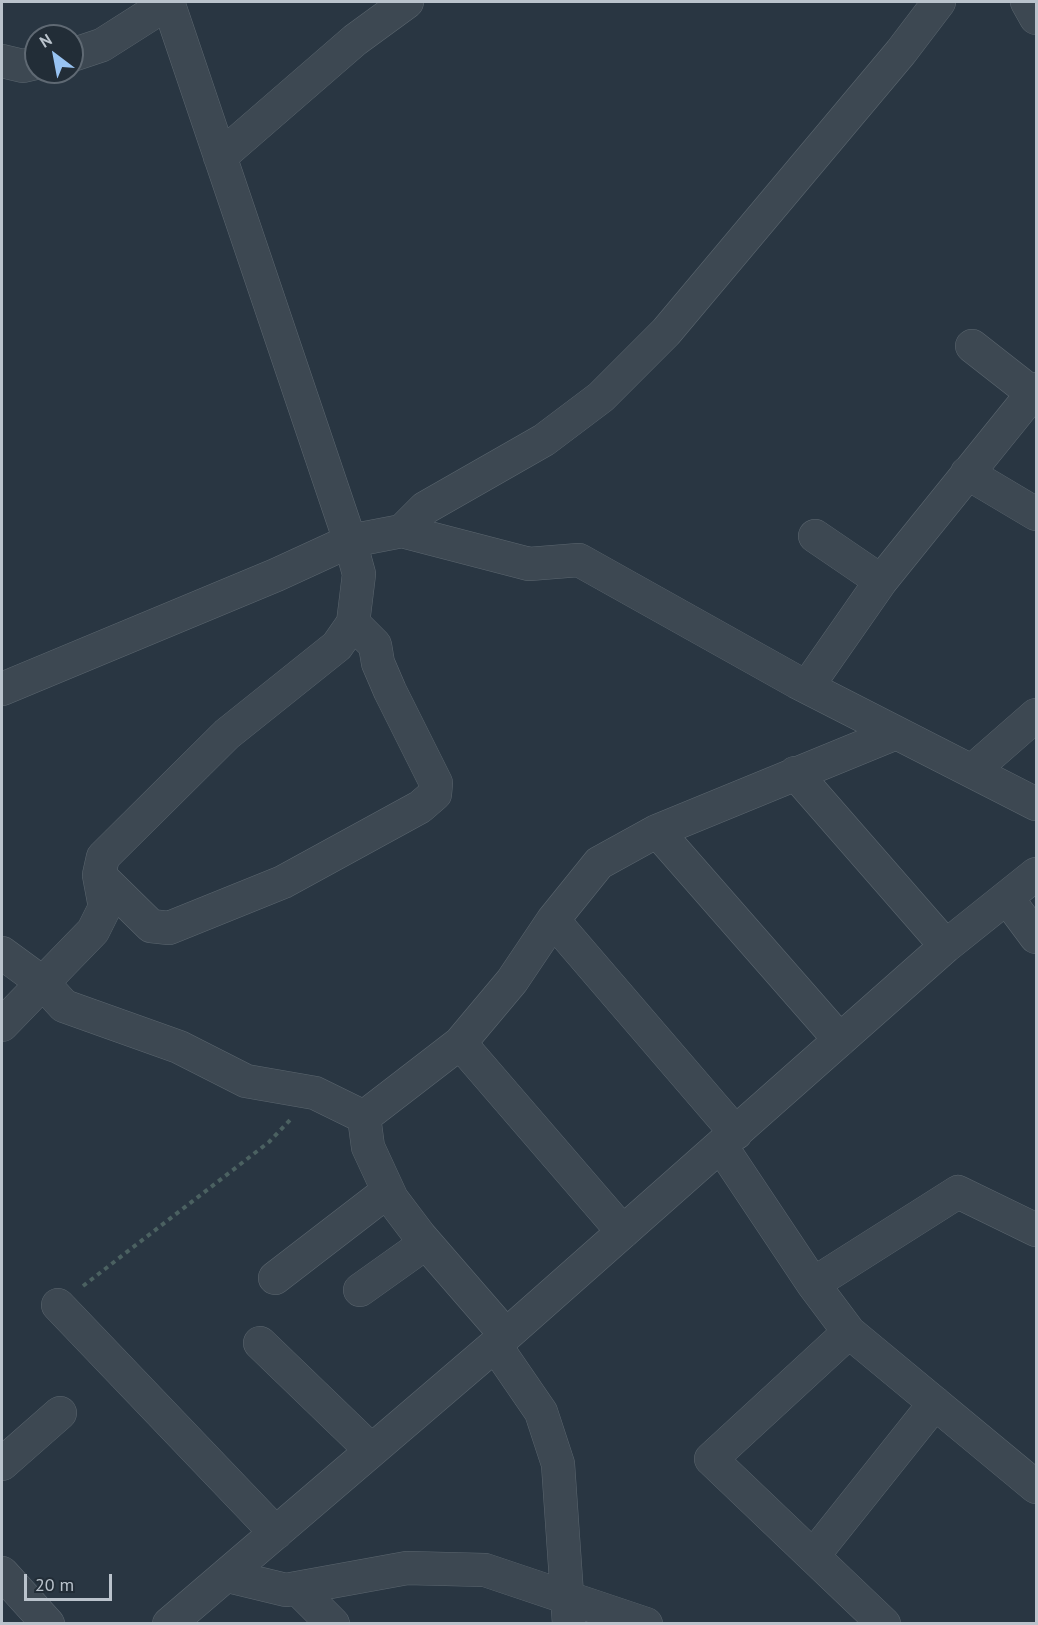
<!DOCTYPE html>
<html>
<head>
<meta charset="utf-8">
<style>
  body { margin:0 }
  #map { position:relative; width:1038px; height:1625px; overflow:hidden; background:#293642; font-family:"PT Sans",sans-serif }
  canvas { display:block }
  .frame { position:absolute; inset:0; border:3px solid #bac3cc; pointer-events:none }
  .north { position:absolute; left:24px; top:24px; width:60px; height:60px; box-sizing:border-box; background:#222d37; border:2px solid #5f6973; border-radius:50%; rotate:328deg; font-size:16px; font-weight:700; line-height:24px; text-align:center; color:#bac3cc }
  .north::after { content:''; display:block; margin:auto; width:21px; height:27px; background:#98c3f2; clip-path:polygon(50% 0,100% 100%,50% 72%,0 100%) }
  .scale { position:absolute; left:24px; top:1574px; width:88px; height:27px; box-sizing:border-box; border:3px solid #bac3cc; border-top:0; padding-left:8px; font-size:18px; line-height:21px; white-space:nowrap; color:#bac3cc; -webkit-text-stroke:4px #222d37; paint-order:stroke }
</style>
</head>
<body>
<div id="map">
<canvas width="1038" height="1625"></canvas>
<div class="frame"></div>
<div class="north">N</div>
<div class="scale">20 m</div>
</div>
<script>
const g = document.querySelector('canvas').getContext('2d');
g.lineJoin = 'round';
const toPath = rows => new Path2D(rows.map(r => 'M' + r).join(''));
function strokePath(path, color, width, dash) { g.strokeStyle = color; g.lineWidth = width; g.lineCap = dash ? 'butt' : 'round'; g.setLineDash(dash || []); g.stroke(path); }
const path = toPath([
  [83,1286,269,1142,290,1120]
]);
const minor = toPath([
  [1027,2,1036,18],
  [72,55,102,45,168,3],
  [2,61,23,66,36,63],
  [220,157,355,40,407,2],
  [972,346,1032,393],
  [967,473,1036,514],
  [402,531,425,508,544,440,601,397,666,332,901,52,939,2],
  [815,536,881,581],
  [807,687,881,581,1036,389],
  [2,689,276,575,350,541,402,531,529,564,579,560,797,682,1036,804],
  [972,771,1036,715],
  [795,773,946,946],
  [657,831,840,1040],
  [99,875,151,926,169,928,283,882,420,807,435,794,436,783,390,691,378,663,375,645,353,623],
  [1007,898,1036,937],
  [553,920,736,1133],
  [2,953,43,983,64,1006,179,1047,246,1081,315,1093,364,1117,368,1147,392,1199,420,1236,505,1334],
  [2,1025,93,931,105,907,99,875,103,857,227,734,337,646,353,623,359,574,350,541,168,2],
  [460,1043,623,1232],
  [364,1117,460,1043,512,981,553,920,599,863,657,831,896,733],
  [721,1146,813,1284,849,1332,1036,1487],
  [275,1278,388,1191],
  [813,1284,958,1192,1036,1230],
  [360,1290,426,1243],
  [58,1305,276,1533],
  [849,1332,711,1459,884,1624],
  [260,1343,371,1450],
  [495,1345,541,1412,558,1464,569,1624],
  [2,1464,60,1413],
  [813,1556,935,1403],
  [2,1573,48,1624],
  [228,1576,286,1590,407,1568,485,1570,646,1624],
  [297,1588,333,1624],
  [169,1624,495,1345,946,946,1036,874]
]);
strokePath(minor, '#5b666f', 34);
strokePath(path, '#4b6161', 4, [4.5, 4.5]);
strokePath(minor, '#3d4852', 33);
</script>
</body>
</html>
